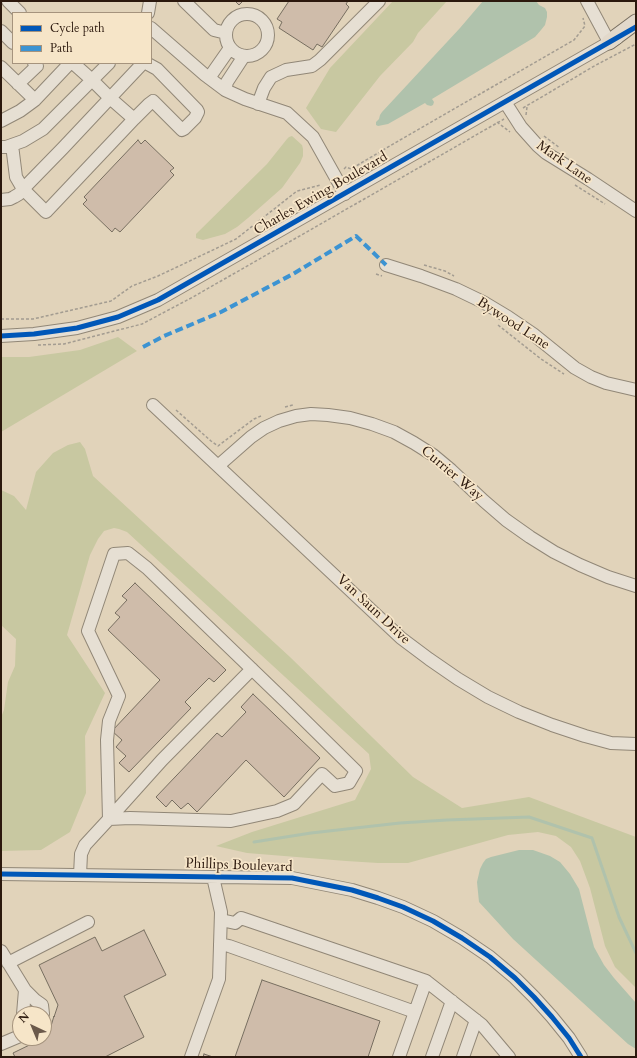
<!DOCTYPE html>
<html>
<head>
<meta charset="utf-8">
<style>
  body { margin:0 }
  #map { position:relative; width:637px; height:1058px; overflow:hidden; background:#e1d3ba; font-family:Cardo,serif }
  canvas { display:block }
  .frame { position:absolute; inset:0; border:2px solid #2b180d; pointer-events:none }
  .legend { position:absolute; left:12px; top:12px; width:140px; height:52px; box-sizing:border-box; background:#f6e5c8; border:1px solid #a5937d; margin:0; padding:5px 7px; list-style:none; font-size:12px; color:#2b180d }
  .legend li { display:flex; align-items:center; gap:8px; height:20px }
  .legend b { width:20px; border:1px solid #a5937d }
  .north { position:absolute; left:12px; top:1006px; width:40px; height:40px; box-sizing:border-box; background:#f6e5c8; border:1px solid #a5937d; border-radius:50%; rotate:316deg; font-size:11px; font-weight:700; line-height:16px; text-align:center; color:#2b180d }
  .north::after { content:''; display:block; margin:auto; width:14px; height:18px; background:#6b594a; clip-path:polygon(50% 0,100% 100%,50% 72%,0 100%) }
</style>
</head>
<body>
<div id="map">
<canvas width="637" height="1058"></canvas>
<div class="frame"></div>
<ul class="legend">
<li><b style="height:5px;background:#0057b8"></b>Cycle path</li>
<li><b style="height:5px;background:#3c93d2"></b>Path</li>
</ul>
<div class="north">N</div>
</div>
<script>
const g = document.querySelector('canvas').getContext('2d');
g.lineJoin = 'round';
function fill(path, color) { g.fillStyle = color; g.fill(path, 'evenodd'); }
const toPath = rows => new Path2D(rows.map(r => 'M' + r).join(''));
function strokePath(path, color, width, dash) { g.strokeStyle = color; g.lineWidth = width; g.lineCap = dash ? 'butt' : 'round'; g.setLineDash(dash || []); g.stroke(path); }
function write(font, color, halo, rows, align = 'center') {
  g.font = font + ' Cardo,serif'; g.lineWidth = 3.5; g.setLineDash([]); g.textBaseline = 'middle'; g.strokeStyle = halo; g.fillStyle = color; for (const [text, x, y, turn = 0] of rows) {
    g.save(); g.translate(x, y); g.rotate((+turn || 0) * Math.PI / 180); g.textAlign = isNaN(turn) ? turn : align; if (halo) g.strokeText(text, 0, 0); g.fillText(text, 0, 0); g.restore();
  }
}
const green = toPath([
  [393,1,447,1,418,33,413,42,380,76,336,132,321,129,306,108,330,68],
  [292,136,302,145,303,149,303,156,300,163,282,188,248,218,237,227,225,234,203,240,196,238,196,234,267,164,287,139,289,137],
  [118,337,137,351,1,432,1,357,29,357,80,350],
  [80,442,85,449,93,476,290,657,413,777,462,808,529,797,636,837,636,988,615,967,605,946,590,888,580,861,571,847,556,836,538,832,508,835,408,863,378,863,346,861,247,853,216,846,252,832,355,800,371,769,369,754,127,532,119,529,114,528,104,531,98,539,90,555,67,635,105,693,85,736,86,793,70,832,41,850,1,851,1,717,4,710,8,682,15,666,16,639,1,625,1,490,14,496,26,510,36,472,53,453,68,445]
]);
const water = toPath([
  [483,1,536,1,539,5,545,8,547,12,547,17,545,25,541,30,535,37,432,99,434,102,433,105,431,106,427,105,425,103,388,124,378,126,376,125,376,122,379,119,380,115,382,112,460,28],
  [519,850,533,850,550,856,560,862,570,874,579,889,594,947,604,965,614,978,636,1003,636,1049,628,1044,513,939,479,902,477,882,480,869,483,863,486,859,491,857]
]);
const stream = toPath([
  [254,842,311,833,400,823,447,820,529,817,592,838,619,917,636,953]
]);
const building = toPath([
  [235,1,243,1,239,5,235,1],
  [289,1,348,1,346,4,349,7,322,47,317,44,313,50,279,28,282,22,277,19,289,1],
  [138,140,141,144,145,140,174,168,170,171,174,175,120,232,115,228,112,232,83,204,87,200,84,197,138,140],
  [135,583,226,670,214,682,209,678,185,702,191,708,129,772,119,763,126,756,116,747,122,740,112,731,160,680,108,630,120,617,115,613,127,600,122,596,135,583],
  [253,694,320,758,284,797,246,760,197,812,188,803,181,809,172,800,166,807,156,797,217,733,222,737,246,712,241,707,253,694],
  [144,930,166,975,124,996,144,1037,105,1057,15,1057,13,1053,48,1036,54,1016,54,1017,58,1005,39,965,95,937,102,951,144,930],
  [262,980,380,1021,368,1057,235,1057,262,980],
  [204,1054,213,1057,203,1057,204,1054]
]);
const path = toPath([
  [523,108,596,65,636,44],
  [526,115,527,107],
  [497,122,510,132],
  [544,136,560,148],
  [344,169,346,167,351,169,400,140,574,40,585,26,583,18],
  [575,185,605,204],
  [424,265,445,271,454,276],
  [376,274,382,276],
  [1,319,33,319,111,301,132,286,158,276,236,239,297,191,321,185],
  [498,325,541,359,564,374],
  [38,345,64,344,142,324,193,297,504,119],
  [285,407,293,405],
  [176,410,211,441,218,446,254,419,261,416]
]);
const minor = toPath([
  [8,1,20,13],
  [184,1,214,30,226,33],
  [587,1,609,42],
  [148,13,150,1],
  '226 35a21 21 0 1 1 42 0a21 21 0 1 1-42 0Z',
  [151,28,205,75,225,90,245,99,287,113,313,137,345,194],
  [1,31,13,43],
  [73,63,92,80,110,98,134,119,46,212,23,189,63,148,110,98,143,63],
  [1,67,35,100,70,63],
  [209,78,230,48],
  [18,84,37,66,34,63],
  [225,90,227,82,244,56],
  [505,102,521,127,538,146,546,153,588,179,636,211],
  [258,104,264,88,271,77,286,70,312,66,320,60,379,1],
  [134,119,149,104,153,101,182,130,184,129,195,118,198,112,197,110,157,69,146,63],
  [1,121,20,111,35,100],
  [1,147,6,147,23,141,43,129,109,63],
  [1,200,10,199,14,197,19,194,23,189,16,177,12,145],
  [386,265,421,276,456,289,483,302,508,317,533,334,575,368,591,377,606,383,636,390],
  [1,336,34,334,77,328,118,317,158,300,617,38],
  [153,405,401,638,429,659,458,679,488,697,519,712,552,725,585,736,611,743,636,744],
  [218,466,251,437,264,428,279,421,296,416,311,414,328,415,350,418,372,424,394,432,414,443,433,455,451,470,484,501,506,520,530,537,554,552,580,565,608,577,636,586],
  [109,819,162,760,252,669],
  [1,874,292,878,352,890,378,898,403,907,433,921,462,938,490,957,515,978,534,997,552,1017,569,1038,581,1057],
  [80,875,81,854,85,845,109,819,107,740,109,721,119,696,88,631,114,554,128,553,147,568,286,702,356,771,349,783,335,786,322,774,294,804,277,811,231,821,130,818,109,819],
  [221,920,235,923,241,918,426,981,399,1057],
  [220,944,229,946,415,1012],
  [1,951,25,990,35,1000,42,1005,43,1014],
  [8,963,88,922],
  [426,981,482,1025,509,1057],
  [23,1014,25,990],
  [1,1044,20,1036],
  [191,1057,219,979,221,912,213,877],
  [432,1057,452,1001],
  [463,1057,476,1020]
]);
const major = toPath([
  [609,42,636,22]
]);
const quiet = toPath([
  [143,347,164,336,221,312,293,274,356,236,386,265]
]);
const cycleway = toPath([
  [1,336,34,334,77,328,118,317,158,300,636,27],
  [1,874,292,878,352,890,378,898,403,907,433,921,462,938,490,957,515,978,534,997,552,1017,569,1038,581,1057]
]);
const streetNames = [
  ["Mark Lane",564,163,35],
  ["Charles Ewing Boulevard",321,194,-30],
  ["Bywood Lane",513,324,33],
  ["Currier Way",452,474,40],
  ["Van Saun Drive",373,610,43],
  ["Phillips Boulevard",239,866,2]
];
fill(green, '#c8c8a1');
fill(water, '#b0c2ac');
strokePath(stream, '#b0c2ac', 3);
fill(building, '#cfbcaa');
strokePath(building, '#776e60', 1);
strokePath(minor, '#918777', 14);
strokePath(major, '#776e60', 17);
strokePath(path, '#a39c91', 1.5, [3, 2]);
strokePath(minor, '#e6dfd3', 12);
strokePath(major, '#e2d9cb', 15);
strokePath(quiet, '#3c93d2', 4, [8, 4]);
strokePath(cycleway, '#0057b8', 5);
write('14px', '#2b180d', '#f6e5c8', streetNames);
</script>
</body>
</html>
